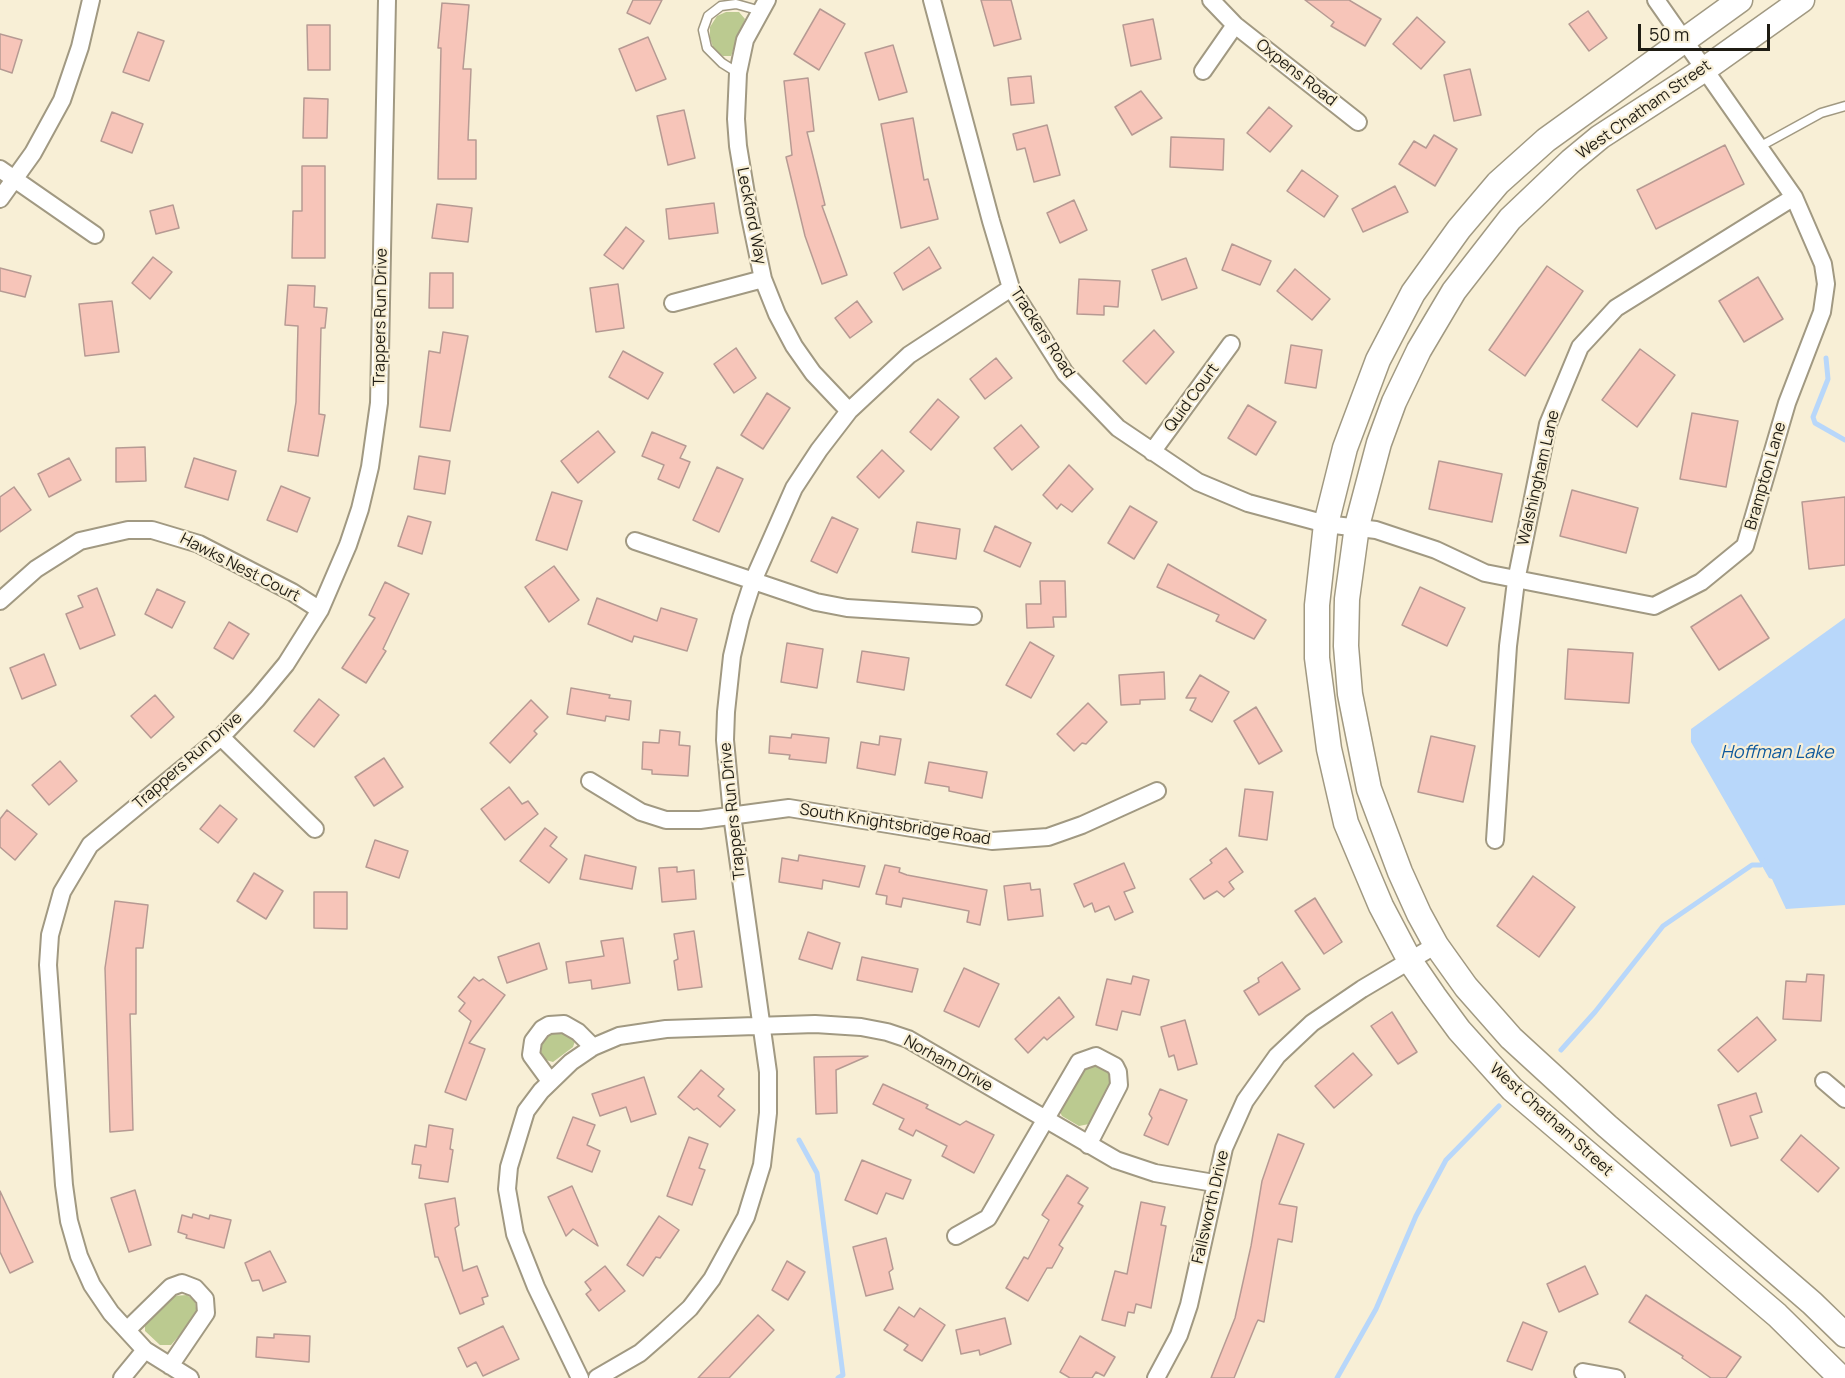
<!DOCTYPE html>
<html>
<head>
<meta charset="utf-8">
<style>
  body { margin:0 }
  #map { position:relative; width:1845px; height:1378px; overflow:hidden; background:#f8efd6; font-family:Manrope,sans-serif }
  canvas { display:block }
  .scale { position:absolute; left:1638px; top:24px; width:132px; height:27px; box-sizing:border-box; border:3px solid #1f1c13; border-top:0; padding-left:8px; font-size:18px; line-height:21px; white-space:nowrap; color:#1f1c13; -webkit-text-stroke:4px #f8efd6; paint-order:stroke }
</style>
</head>
<body>
<div id="map">
<canvas width="1845" height="1378"></canvas>
<div class="scale">50 m</div>
</div>
<script>
const g = document.querySelector('canvas').getContext('2d');
g.lineJoin = 'round';
function fill(path, color) { g.fillStyle = color; g.fill(path, 'evenodd'); }
const toPath = rows => new Path2D(rows.map(r => 'M' + r).join(''));
function strokePath(path, color, width, dash) { g.strokeStyle = color; g.lineWidth = width; g.lineCap = dash ? 'butt' : 'round'; g.setLineDash(dash || []); g.stroke(path); }
function write(font, color, halo, rows, align = 'center') {
  g.font = font + ' Manrope,sans-serif'; g.lineWidth = 4.5; g.setLineDash([]); g.textBaseline = 'middle'; g.strokeStyle = halo; g.fillStyle = color; for (const [text, x, y, turn = 0] of rows) {
    g.save(); g.translate(x, y); g.rotate((+turn || 0) * Math.PI / 180); g.textAlign = isNaN(turn) ? turn : align; if (halo) g.strokeText(text, 0, 0); g.fillText(text, 0, 0); g.restore();
  }
}
const green = toPath([
  [726,12,739,12,745,19,731,56,723,56,714,50,710,38,710,27,717,16],
  [556,1030,572,1034,575,1041,573,1047,553,1062,546,1060,541,1054,542,1040,549,1033],
  [1099,1064,1111,1073,1111,1085,1089,1124,1079,1126,1062,1116,1059,1110,1083,1068],
  [187,1295,195,1301,197,1315,171,1345,160,1345,145,1331,145,1324,173,1296]
]);
const water = toPath([
  [1845,618,1845,905,1786,909,1772,879,1769,878,1691,742,1691,729]
]);
const stream = toPath([
  [1826,358,1828,379,1813,417,1815,423,1845,440],
  [1561,1050,1595,1012,1663,926,1752,865,1761,865,1765,861],
  [799,1140,817,1173,843,1375,838,1378],
  [1337,1378,1376,1309,1416,1216,1446,1160,1499,1106]
]);
const building = toPath([
  [633,0,662,0,650,24,627,13,633,0],
  [981,0,1011,0,1021,39,994,46,981,0],
  [1305,0,1349,0,1381,19,1365,46,1331,26,1334,22,1305,0],
  [442,3,469,5,463,69,471,69,468,140,476,140,476,179,438,179,441,48,438,48,442,3],
  [820,9,845,24,819,70,794,54,820,9],
  [1588,11,1607,38,1589,51,1569,24,1588,11],
  [1417,17,1445,42,1421,69,1393,44,1417,17],
  [1153,19,1161,59,1131,66,1123,25,1153,19],
  [307,25,330,25,330,70,308,70,307,25],
  [138,32,164,41,149,81,123,72,138,32],
  [0,34,22,40,12,73,0,69,0,34],
  [648,37,666,79,636,91,619,49,648,37],
  [893,45,907,92,879,100,865,53,893,45],
  [1470,69,1481,115,1454,121,1444,75,1470,69],
  [1031,76,1034,103,1011,105,1008,78,1031,76],
  [808,78,814,131,807,132,825,205,822,206,847,275,822,284,805,236,786,157,792,155,784,81,808,78],
  [1141,91,1162,118,1132,135,1115,107,1141,91],
  [304,98,328,99,327,138,303,138,304,98],
  [1269,107,1292,126,1270,152,1247,133,1269,107],
  [684,110,695,158,668,165,657,116,684,110],
  [112,112,143,124,132,153,101,141,112,112],
  [913,118,924,180,928,179,938,219,901,228,881,124,913,118],
  [1047,125,1060,175,1034,182,1025,148,1017,150,1013,134,1047,125],
  [1434,135,1457,149,1435,186,1399,164,1414,141,1426,148,1434,135],
  [1171,137,1224,139,1223,170,1170,167,1171,137],
  [1725,145,1744,184,1656,229,1637,190,1725,145],
  [302,166,325,166,325,258,292,258,293,211,302,211,302,166],
  [1302,170,1338,196,1324,217,1287,191,1302,170],
  [1395,186,1408,212,1363,232,1352,209,1395,186],
  [1074,200,1087,230,1060,243,1047,213,1074,200],
  [714,203,718,233,669,239,666,209,714,203],
  [437,204,472,208,468,242,432,238,437,204],
  [173,205,179,228,156,234,150,211,173,205],
  [626,227,644,241,623,269,604,255,626,227],
  [1232,244,1271,261,1260,285,1222,270,1232,244],
  [929,247,941,268,903,290,894,273,929,247],
  [153,257,172,272,150,299,132,283,153,257],
  [1186,258,1197,288,1162,300,1152,270,1186,258],
  [1547,266,1583,291,1525,376,1489,350,1547,266],
  [0,268,31,276,25,297,0,291,0,268],
  [1295,269,1330,299,1312,320,1277,291,1295,269],
  [430,273,453,273,453,308,429,308,430,273],
  [1758,277,1783,319,1744,342,1719,301,1758,277],
  [1079,279,1120,281,1118,307,1104,306,1104,315,1077,314,1079,279],
  [618,284,624,328,596,332,590,288,618,284],
  [288,285,315,286,314,307,327,308,325,328,321,328,319,414,325,415,318,456,288,451,296,402,298,326,285,325,288,285],
  [112,301,119,352,85,356,79,304,112,301],
  [857,301,872,322,850,338,835,318,857,301],
  [1154,330,1174,352,1146,384,1123,361,1154,330],
  [443,332,468,336,450,431,420,427,429,351,440,353,443,332],
  [1291,345,1322,350,1316,388,1285,383,1291,345],
  [736,348,756,378,734,393,714,364,736,348],
  [1640,349,1675,375,1637,427,1602,400,1640,349],
  [623,351,663,373,648,399,609,377,623,351],
  [996,358,1012,378,985,399,970,379,996,358],
  [767,393,790,408,763,449,741,435,767,393],
  [938,399,959,417,931,450,910,432,938,399],
  [1248,405,1276,422,1256,455,1228,438,1248,405],
  [1692,413,1738,421,1726,487,1680,479,1692,413],
  [1021,425,1039,447,1012,470,994,448,1021,425],
  [598,431,615,452,578,483,561,461,598,431],
  [652,432,686,446,680,458,690,462,679,488,658,479,664,465,642,456,652,432],
  [145,447,146,481,116,482,116,448,145,447],
  [882,450,904,471,879,498,857,477,882,450],
  [419,456,450,461,445,494,414,489,419,456],
  [69,458,81,480,49,497,38,474,69,458],
  [194,458,236,471,228,500,185,487,194,458],
  [1439,461,1502,474,1492,522,1429,509,1439,461],
  [1069,465,1093,489,1072,512,1061,504,1057,509,1043,495,1069,465],
  [717,467,743,479,719,532,693,520,717,467],
  [281,486,310,498,297,532,267,520,281,486],
  [14,487,31,510,0,532,0,497,14,487],
  [1572,490,1638,508,1626,553,1560,536,1572,490],
  [552,492,582,501,567,550,536,540,552,492],
  [1845,497,1845,565,1809,569,1802,502,1845,497],
  [1130,506,1157,522,1134,559,1108,543,1130,506],
  [408,516,431,522,422,554,398,546,408,516],
  [832,517,858,529,837,573,811,561,832,517],
  [917,522,960,529,956,559,912,552,917,522],
  [995,526,1031,543,1020,567,984,551,995,526],
  [1168,564,1266,620,1254,639,1216,621,1219,615,1157,587,1168,564],
  [554,566,579,600,549,622,525,587,554,566],
  [1040,581,1065,581,1066,617,1053,617,1054,627,1027,628,1026,604,1041,604,1040,581],
  [385,582,409,594,383,649,386,651,366,683,342,668,375,618,369,615,385,582],
  [1420,587,1465,608,1447,646,1402,625,1420,587],
  [97,588,115,635,80,649,66,614,83,607,78,596,97,588],
  [157,589,185,602,172,628,145,614,157,589],
  [1741,595,1769,638,1719,670,1691,627,1741,595],
  [597,598,657,621,661,608,697,619,687,651,634,636,632,642,588,624,597,598],
  [229,622,249,634,233,659,214,648,229,622],
  [1030,642,1054,656,1031,698,1006,685,1030,642],
  [787,643,823,649,817,688,781,682,787,643],
  [1568,649,1633,653,1629,703,1565,699,1568,649],
  [862,651,909,658,904,690,857,682,862,651],
  [44,654,56,685,22,699,10,668,44,654],
  [1164,672,1165,699,1140,700,1140,704,1121,705,1119,675,1164,672],
  [1200,675,1229,692,1212,722,1190,710,1196,698,1186,698,1200,675],
  [571,688,610,695,609,698,631,701,629,720,606,716,605,721,567,714,571,688],
  [155,695,174,717,151,738,131,716,155,695],
  [319,699,339,715,314,747,294,731,319,699],
  [531,700,548,717,534,731,537,734,510,763,490,743,531,700],
  [1088,703,1107,722,1086,744,1082,743,1074,751,1057,734,1088,703],
  [1256,707,1282,751,1259,764,1234,721,1256,707],
  [660,730,680,732,679,745,690,746,688,776,652,774,652,770,642,769,643,742,659,743,660,730],
  [792,734,829,738,826,763,789,759,790,755,769,753,770,736,791,738,792,734],
  [880,736,901,739,895,775,857,768,861,742,879,745,880,736],
  [1431,736,1475,746,1463,802,1418,792,1431,736],
  [384,758,403,787,374,806,355,777,384,758],
  [60,761,77,781,49,805,32,785,60,761],
  [929,762,987,772,982,798,949,791,949,787,925,783,929,762],
  [509,787,522,804,528,801,538,814,505,840,481,809,509,787],
  [1245,789,1273,792,1267,840,1239,836,1245,789],
  [220,805,237,819,218,843,200,829,220,805],
  [7,810,37,834,15,860,0,847,0,819,7,810],
  [545,828,557,837,550,846,567,859,549,883,520,861,545,828],
  [375,840,408,851,399,878,366,867,375,840],
  [1226,848,1243,872,1229,882,1234,889,1224,897,1217,891,1204,899,1190,879,1212,863,1210,860,1226,848],
  [585,855,636,867,632,889,580,879,585,855],
  [799,855,865,866,859,887,823,880,822,889,779,882,782,858,798,861,799,855],
  [1124,863,1135,888,1124,892,1133,912,1115,920,1109,906,1095,912,1092,903,1084,907,1074,884,1124,863],
  [885,865,900,868,899,872,907,875,987,890,980,925,967,922,969,911,903,898,901,907,886,904,887,896,876,894,885,865],
  [677,867,677,872,694,870,696,899,662,902,659,868,677,867],
  [254,873,283,891,266,919,237,901,254,873],
  [1533,876,1575,907,1539,957,1497,926,1533,876],
  [1030,883,1031,890,1040,889,1043,916,1008,920,1004,886,1030,883],
  [314,892,347,892,347,929,314,928,314,892],
  [1315,898,1342,942,1324,954,1295,911,1315,898],
  [115,901,148,905,143,948,136,948,136,1014,130,1014,133,1130,110,1132,105,968,115,901],
  [694,931,702,987,678,990,674,961,678,959,674,934,694,931],
  [808,932,840,943,832,969,799,959,808,932],
  [623,938,630,983,592,989,591,980,569,983,566,962,604,956,601,941,623,938],
  [539,943,547,969,507,983,498,957,539,943],
  [862,957,918,969,912,992,857,980,862,957],
  [1282,962,1300,989,1259,1015,1244,991,1259,982,1258,978,1282,962],
  [964,968,999,984,979,1027,944,1011,964,968],
  [1807,974,1824,975,1821,1021,1783,1019,1786,981,1806,982,1807,974],
  [1133,976,1149,980,1140,1015,1122,1011,1117,1030,1096,1025,1107,979,1131,984,1133,976],
  [474,977,479,981,483,979,505,995,469,1043,485,1049,466,1100,445,1092,471,1021,459,1011,465,1003,458,997,474,977],
  [1059,997,1074,1017,1047,1040,1044,1037,1028,1053,1015,1039,1059,997],
  [1392,1012,1417,1052,1398,1064,1371,1026,1392,1012],
  [1757,1017,1776,1040,1738,1072,1718,1050,1757,1017],
  [1185,1020,1197,1064,1178,1070,1174,1055,1169,1057,1161,1027,1185,1020],
  [1353,1053,1372,1075,1334,1108,1315,1086,1353,1053],
  [868,1056,836,1070,837,1113,816,1114,814,1057,868,1056],
  [701,1070,724,1089,718,1096,735,1110,720,1127,697,1108,694,1110,678,1097,701,1070],
  [644,1077,656,1114,631,1122,626,1107,600,1116,592,1094,644,1077],
  [883,1084,928,1105,926,1108,960,1125,966,1121,994,1135,974,1173,942,1156,947,1146,916,1130,913,1136,899,1129,904,1119,873,1104,883,1084],
  [1160,1089,1187,1100,1168,1145,1144,1135,1152,1118,1149,1114,1160,1089],
  [1756,1093,1762,1112,1750,1116,1758,1138,1731,1146,1718,1105,1756,1093],
  [573,1117,595,1125,587,1145,600,1151,592,1172,557,1158,573,1117],
  [429,1125,453,1129,450,1149,453,1150,448,1182,419,1178,421,1165,412,1164,415,1145,426,1147,429,1125],
  [1278,1134,1304,1144,1279,1204,1297,1207,1292,1242,1278,1239,1264,1322,1258,1320,1256,1324,1234,1378,1211,1378,1235,1318,1251,1246,1262,1181,1278,1134],
  [1801,1135,1839,1168,1818,1192,1781,1160,1801,1135],
  [689,1137,708,1144,699,1168,705,1170,692,1205,667,1196,689,1137],
  [862,1160,911,1180,903,1199,886,1193,877,1214,845,1200,862,1160],
  [1067,1175,1088,1188,1078,1203,1083,1206,1059,1245,1063,1248,1052,1268,1047,1268,1028,1301,1006,1288,1024,1257,1028,1259,1049,1220,1042,1215,1067,1175],
  [572,1186,598,1246,573,1229,566,1236,548,1197,572,1186],
  [135,1190,151,1245,129,1252,111,1198,135,1190],
  [0,1191,33,1262,10,1273,0,1252,0,1191],
  [455,1198,459,1225,455,1228,463,1271,477,1266,488,1296,482,1298,484,1304,460,1314,438,1257,435,1257,425,1204,455,1198],
  [1141,1202,1165,1207,1161,1225,1166,1226,1151,1308,1136,1304,1134,1313,1128,1312,1125,1326,1102,1320,1115,1271,1127,1274,1141,1202],
  [193,1214,209,1219,210,1215,231,1220,224,1248,186,1238,187,1235,178,1232,182,1215,192,1218,193,1214],
  [659,1216,679,1230,660,1258,656,1257,643,1276,627,1265,659,1216],
  [886,1238,893,1269,889,1272,893,1289,866,1296,853,1247,886,1238],
  [270,1251,286,1282,263,1291,259,1280,252,1281,245,1263,270,1251],
  [787,1261,805,1272,788,1300,772,1290,787,1261],
  [605,1266,625,1291,599,1311,586,1294,591,1290,585,1282,605,1266],
  [1585,1266,1598,1294,1559,1312,1547,1284,1585,1266],
  [1646,1295,1741,1357,1726,1378,1711,1378,1682,1358,1683,1356,1629,1322,1646,1295],
  [899,1307,914,1317,920,1308,945,1325,922,1361,904,1350,908,1345,884,1330,899,1307],
  [758,1315,774,1330,729,1378,698,1378,758,1315],
  [1005,1318,1011,1344,980,1355,979,1350,961,1354,956,1330,1005,1318],
  [1523,1322,1547,1332,1532,1370,1507,1361,1523,1322],
  [503,1326,519,1359,483,1376,476,1362,467,1367,458,1348,503,1326],
  [274,1334,310,1336,309,1362,256,1357,257,1337,274,1338,274,1334],
  [1080,1336,1115,1357,1104,1376,1096,1372,1092,1378,1070,1378,1060,1372,1080,1336]
]);
const lane = toPath([
  [738,73,722,63,707,48,703,30,708,16,721,6,736,4,761,11],
  [1759,147,1821,113,1845,106]
]);
const street = toPath([
  [767,0,745,40,738,73,736,119,738,146,749,212,763,279,777,314,794,346,813,373,849,411],
  [932,0,991,221,1011,288,1065,373,1118,428,1198,482,1248,503,1326,524,1376,530,1436,550,1485,573,1654,606,1701,582,1745,546,1787,403,1822,312,1826,284,1823,264,1794,197,1656,0],
  [1211,0,1235,25,1358,122],
  [1203,71,1235,25],
  [0,169,95,235],
  [0,199,33,153,62,100,80,47,91,0],
  [673,303,763,279],
  [1152,452,1231,344],
  [635,541,816,602,847,608,973,616],
  [0,601,36,569,80,541,128,530,152,530,199,544,292,592,320,610],
  [221,737,315,829],
  [590,781,641,812,666,820,700,820,789,808,992,841,1048,837,1082,825,1157,791],
  [1495,840,1508,646,1516,581,1548,424,1580,347,1616,308,1794,197],
  [550,1081,531,1055,533,1041,542,1029,549,1025,564,1024,578,1032,593,1047],
  [1824,1081,1845,1099],
  [956,1236,988,1218,1079,1062,1096,1056,1115,1066,1118,1072,1119,1085,1088,1145],
  [127,1330,171,1287,182,1283,195,1288,205,1299,206,1313,170,1366],
  [1583,1372,1616,1378],
  [122,1378,145,1350],
  [190,1378,145,1350,111,1313,92,1285,79,1256,69,1221,64,1185,48,965,50,935,62,892,90,845,221,737,257,699,286,664,320,610,348,545,360,509,370,467,379,403,387,0],
  [580,1378,536,1287,515,1234,507,1189,509,1167,526,1111,541,1091,571,1062,593,1047,619,1036,666,1029,815,1024,861,1027,887,1032,908,1039,1116,1160,1155,1173,1214,1183],
  [597,1378,640,1353,664,1332,690,1308,712,1279,746,1217,762,1165,768,1113,768,1072,732,815,725,740,726,712,732,656,741,618,753,581,794,488,819,450,849,411,909,355,1011,288],
  [1156,1378,1179,1335,1189,1305,1224,1148,1245,1101,1277,1056,1312,1023,1362,989,1436,945]
]);
const secondary = toPath([
  [1740,0,1546,140,1498,183,1459,229,1413,293,1378,360,1345,448,1326,524,1317,605,1317,658,1329,749,1346,823,1381,906,1410,961,1434,996,1459,1030,1512,1089,1777,1315,1841,1378],
  [1802,0,1705,69,1600,137,1571,161,1510,219,1454,291,1419,350,1394,402,1379,443,1357,526,1347,599,1346,646,1350,694,1369,789,1400,872,1419,914,1436,945,1466,987,1511,1038,1607,1126,1812,1303,1845,1335]
]);
const streetNames = [
  ["Oxpens Road",1296,73,38],
  ["West Chatham Street",1644,110,-35],
  ["Leckford Way",751,216,79],
  ["Trappers Run Drive",381,317,-89],
  ["Trackers Road",1042,333,57],
  ["Quid Court",1192,398,-54],
  ["Brampton Lane",1766,476,-74],
  ["Walshingham Lane",1539,478,-77],
  ["Hawks Nest Court",240,568,27],
  ["Trappers Run Drive",188,761,-41],
  ["Trappers Run Drive",733,811,-96],
  ["South Knightsbridge Road",895,825,9],
  ["Norham Drive",948,1064,29],
  ["West Chatham Street",1551,1120,42],
  ["Fallsworth Drive",1211,1207,-77]
];
const waterNames = [
  ["Hoffman Lake",1777,753]
];
fill(green, '#bbca90');
fill(water, '#b8d7fa');
strokePath(stream, '#b8d7fa', 5);
fill(building, '#f7c5b9');
strokePath(building, '#b69a93', 1.5);
strokePath(lane, '#a19982', 11);
strokePath(street, '#a19982', 20);
strokePath(secondary, '#a19982', 27);
strokePath(lane, '#fff', 8);
strokePath(street, '#fff', 16);
strokePath(secondary, '#fff', 24);
write('16px', '#1f1c13', '#f8efd6', streetNames);
write('italic 18px', '#0e599d', '#f8efd6', waterNames);
</script>
</body>
</html>
